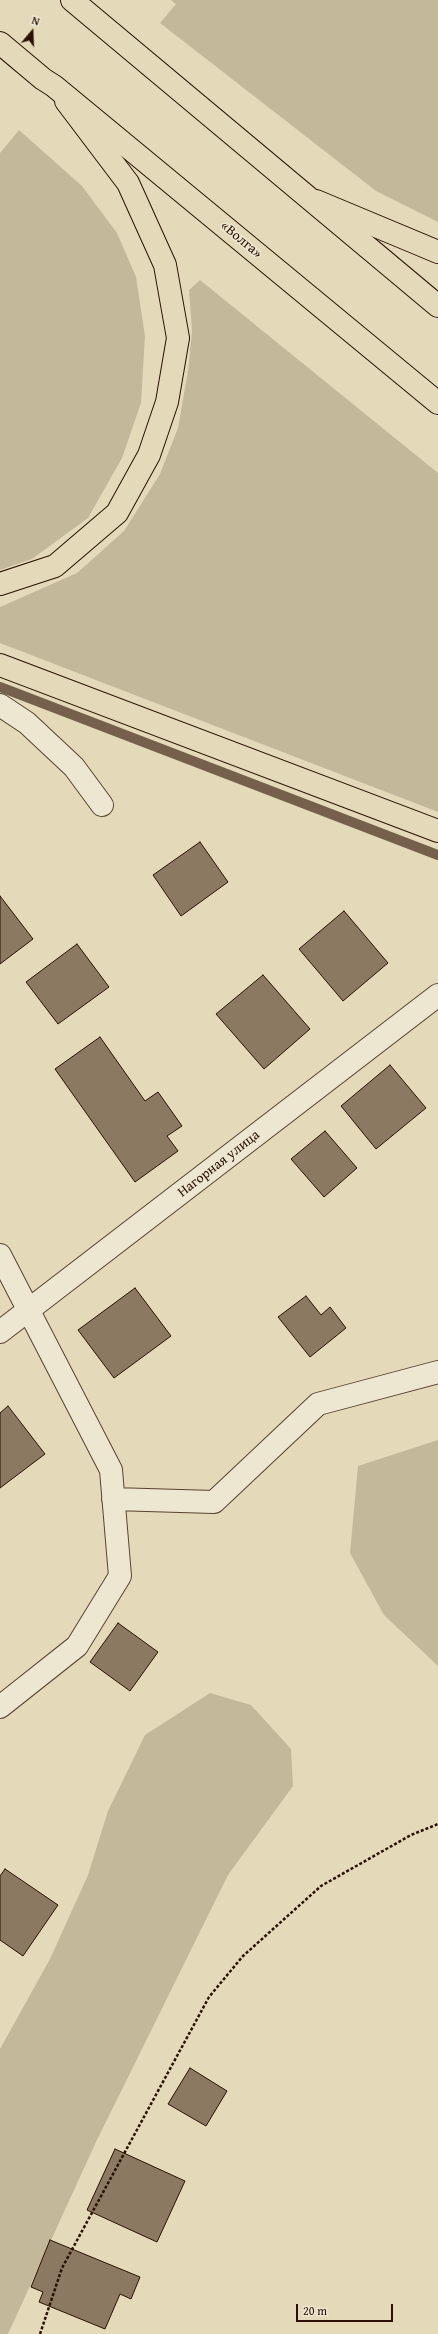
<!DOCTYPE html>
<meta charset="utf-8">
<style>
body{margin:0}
#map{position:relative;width:438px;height:2334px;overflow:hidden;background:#e4daba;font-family:"Gentium Book Plus",serif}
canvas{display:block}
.north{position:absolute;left:12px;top:12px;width:40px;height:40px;-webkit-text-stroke:3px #ede7d2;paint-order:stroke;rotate:19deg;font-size:11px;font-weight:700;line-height:16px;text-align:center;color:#2a1002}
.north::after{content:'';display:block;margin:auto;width:14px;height:18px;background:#2a1002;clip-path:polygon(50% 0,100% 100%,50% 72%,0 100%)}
.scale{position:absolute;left:296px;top:2304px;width:97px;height:18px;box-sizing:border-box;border:2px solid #2a1002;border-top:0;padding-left:5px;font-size:12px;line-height:14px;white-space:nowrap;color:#2a1002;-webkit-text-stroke:3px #ede7d2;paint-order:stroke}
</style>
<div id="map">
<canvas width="438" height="2334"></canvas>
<div class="north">N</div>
<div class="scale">20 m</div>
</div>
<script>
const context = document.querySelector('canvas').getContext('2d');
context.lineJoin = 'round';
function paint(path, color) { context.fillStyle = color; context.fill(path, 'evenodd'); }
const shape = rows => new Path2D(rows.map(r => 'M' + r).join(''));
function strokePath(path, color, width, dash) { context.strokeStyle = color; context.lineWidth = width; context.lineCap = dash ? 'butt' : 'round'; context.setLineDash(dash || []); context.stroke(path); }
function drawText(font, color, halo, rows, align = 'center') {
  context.font = font + ' "Gentium Book Plus",serif'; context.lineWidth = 3; context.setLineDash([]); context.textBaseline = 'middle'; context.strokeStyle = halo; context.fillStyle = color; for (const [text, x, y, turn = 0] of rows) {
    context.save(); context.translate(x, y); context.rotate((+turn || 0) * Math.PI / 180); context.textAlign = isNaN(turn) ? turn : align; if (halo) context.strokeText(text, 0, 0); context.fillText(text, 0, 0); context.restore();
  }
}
paint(shape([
 [171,0,438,0,438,222,376,191,160,23,176,4],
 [19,130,82,186,117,233,136,277,145,336,141,403,122,458,88,518,32,559,0,570,0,153],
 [200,280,438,473,438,812,0,643,0,607,77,573,124,531,160,474,178,428,188,371,192,331,189,290],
 [438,1440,438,1666,384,1615,350,1553,358,1466],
 [210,1693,251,1705,291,1749,293,1786,228,1875,96,2142,8,2334,0,2334,0,2049,50,1959,88,1875,108,1811,145,1735]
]), '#c4b89b');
strokePath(shape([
 [0,687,438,855]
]), '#74604b', 10);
const building = shape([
 [200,842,228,882,181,916,153,875,200,842],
 [0,896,33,939,0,964,0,896],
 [344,911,388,963,343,1001,299,949,344,911],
 [77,944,109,987,58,1024,26,982,77,944],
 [263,975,310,1029,264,1069,216,1014,263,975],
 [100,1037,145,1101,158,1092,182,1126,167,1136,178,1151,135,1182,55,1069,100,1037],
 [390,1065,426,1108,376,1149,341,1106,390,1065],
 [325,1131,357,1168,324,1197,291,1159,325,1131],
 [135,1288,171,1336,114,1378,78,1330,135,1288],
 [306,1296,321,1315,330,1307,346,1328,310,1357,278,1317,306,1296],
 [8,1406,45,1454,0,1488,0,1413,8,1406],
 [118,1623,158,1652,130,1691,90,1662,118,1623],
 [5,1869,58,1905,23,1956,0,1940,0,1876,5,1869],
 [190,2068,227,2091,206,2126,168,2104,190,2068],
 [115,2149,185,2181,157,2242,87,2210,115,2149],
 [50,2240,140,2277,131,2299,120,2294,105,2329,39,2302,43,2292,31,2287,50,2240]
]);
paint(building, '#8b7962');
strokePath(building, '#2a1002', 1);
const minor = shape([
 [0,705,27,723,74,767,102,805],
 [0,1255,111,1470,120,1576,77,1646,0,1707],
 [0,1332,438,995],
 [113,1499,214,1502,318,1404,438,1372]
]);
const major = shape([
 [316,201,438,252],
 [0,584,55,566,117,513,149,455,167,402,178,338,165,265,128,183,66,101],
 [0,665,438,831]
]);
const highway = shape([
 [72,0,438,306],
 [0,43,43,79,54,86,438,403]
]);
strokePath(minor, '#584230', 24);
strokePath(major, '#2a1002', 24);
strokePath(highway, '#2a1002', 24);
strokePath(shape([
 [40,2334,62,2268,209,1997,243,1956,321,1886,411,1835,438,1824]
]), '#2a1002', 2.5, [3, 2]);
strokePath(minor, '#ede7d2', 22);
strokePath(major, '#e4daba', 22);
strokePath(highway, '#e4daba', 22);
drawText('14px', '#2a1002', '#ede7d2', [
 ["«Волга»",241,240,40],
 ["Нагорная улица",219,1164,-38]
]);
</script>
